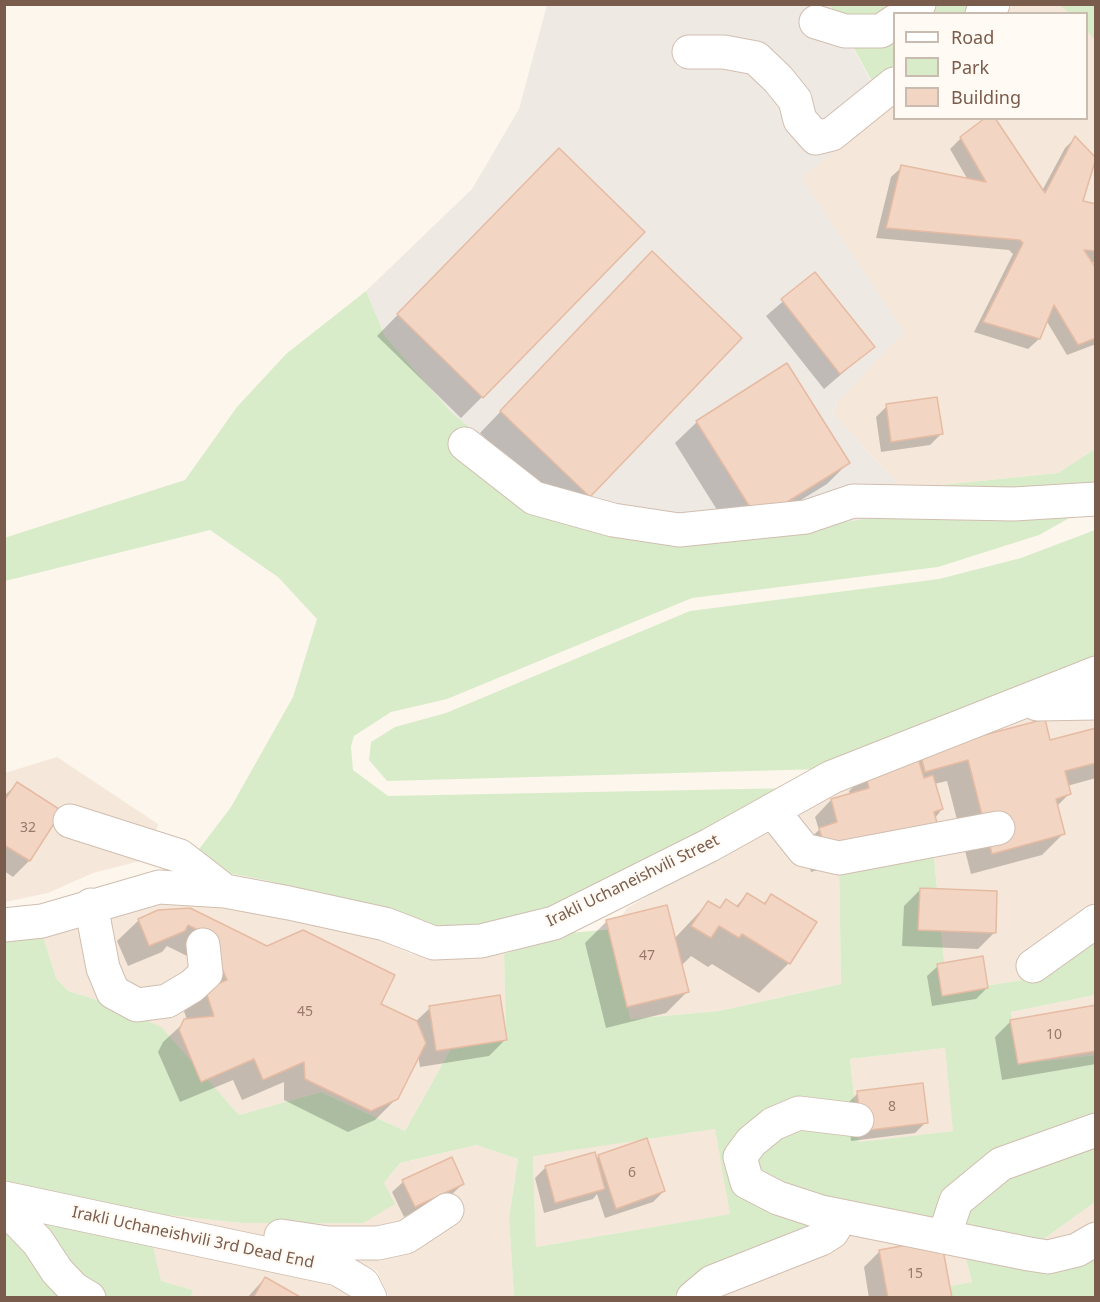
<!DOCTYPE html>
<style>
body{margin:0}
#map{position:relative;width:1100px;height:1302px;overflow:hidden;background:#fdf6ec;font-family:"Noto Sans",sans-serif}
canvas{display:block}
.frame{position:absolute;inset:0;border:6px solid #7a5c4d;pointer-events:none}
.legend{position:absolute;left:893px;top:12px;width:195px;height:108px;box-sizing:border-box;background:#fffaf3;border:2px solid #cabbb1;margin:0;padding:8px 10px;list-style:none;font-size:18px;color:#7a5c4d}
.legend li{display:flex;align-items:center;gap:12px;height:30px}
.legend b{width:30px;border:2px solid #cabbb1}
</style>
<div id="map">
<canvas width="1100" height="1302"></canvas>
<div class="frame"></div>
<ul class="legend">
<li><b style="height:8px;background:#fff"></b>Road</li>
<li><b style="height:16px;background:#d8ecc9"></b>Park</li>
<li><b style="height:16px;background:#f3d5c3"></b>Building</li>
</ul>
</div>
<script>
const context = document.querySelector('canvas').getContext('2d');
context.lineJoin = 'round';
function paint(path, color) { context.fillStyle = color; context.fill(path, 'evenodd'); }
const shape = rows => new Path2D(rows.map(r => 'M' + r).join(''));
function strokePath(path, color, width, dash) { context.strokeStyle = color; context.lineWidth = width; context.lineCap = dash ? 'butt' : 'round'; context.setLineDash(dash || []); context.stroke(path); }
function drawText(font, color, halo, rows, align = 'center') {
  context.font = font + ' "Noto Sans",sans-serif'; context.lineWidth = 4.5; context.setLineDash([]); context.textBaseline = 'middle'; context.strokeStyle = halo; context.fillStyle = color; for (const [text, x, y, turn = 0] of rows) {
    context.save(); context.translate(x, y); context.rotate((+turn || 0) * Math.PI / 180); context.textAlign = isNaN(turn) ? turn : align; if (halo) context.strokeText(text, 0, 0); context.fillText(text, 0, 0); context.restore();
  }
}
paint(shape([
 [1014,5,1095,5,1095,449,1058,473,902,489,833,413,838,401,802,177,894,102,894,118,1086,118,1086,14,1003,13],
 [1095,710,1095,912,1035,978,947,992,933,847,812,846,792,817,847,783,1025,711],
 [57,757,158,824,148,859,93,873,48,893,5,902,5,773],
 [768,828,839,865,841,984,719,1011,629,1019,614,929,627,908],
 [189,898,365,933,411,954,443,957,504,954,506,1034,453,1045,405,1131,321,1092,239,1115,223,1097,110,1004,68,991,56,978,43,936,122,911],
 [1095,995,1095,1055,1018,1064,1011,1012],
 [945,1048,954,1131,859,1142,850,1059],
 [715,1129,731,1214,536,1247,533,1155],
 [476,1145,518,1159,509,1217,514,1297,389,1297,377,1271,335,1250,251,1242,148,1213,242,1223,363,1223,384,1183,400,1163],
 [1095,1202,1095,1249,1034,1246],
 [855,1227,963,1247,972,1282,911,1293,912,1297,710,1298,848,1239],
 [152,1242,277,1266,349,1292,352,1297,190,1297,193,1290,160,1281]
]), '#f5e8da');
paint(shape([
 [547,5,830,5,886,109,802,178,904,332,838,401,833,413,902,489,893,514,803,529,578,522,523,470,452,413,385,336,366,291,472,189,519,109]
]), '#efe9e4');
paint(shape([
 [830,5,977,5,965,13,894,14,894,69,874,85],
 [1060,5,1095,5,1095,40,1087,31,1086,14,1069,13],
 [366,291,385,336,452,413,523,470,579,522,803,529,893,514,1080,512,1039,535,938,567,692,598,447,699,391,712,354,736,351,747,353,770,388,796,795,788,580,901,458,936,393,914,269,881,187,865,231,807,293,697,317,619,278,577,210,530,5,581,4,538,185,480,237,407,286,354],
 [1095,449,1095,492,902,489,1058,473],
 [1095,530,1095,663,823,769,387,781,369,760,371,742,395,727,446,713,690,611,939,579,1021,558],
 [933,847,947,992,1035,978,1095,933,1095,995,1011,1012,1018,1064,1095,1055,1095,1119,934,1226,817,1205,728,1154,828,1224,705,1273,673,1297,514,1297,509,1217,518,1159,476,1145,400,1163,384,1183,395,1204,363,1223,242,1223,148,1213,5,1184,4,940,43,936,56,978,68,991,110,1004,161,1027,239,1115,321,1092,405,1131,453,1045,506,1034,504,954,569,933,614,929,630,1019,719,1011,841,984,839,865],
 [945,1048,953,1131,859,1142,850,1059],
 [715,1129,730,1214,536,1247,533,1156],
 [1095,1141,1095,1202,1034,1246,968,1233,959,1220,1001,1175],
 [4,1212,152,1242,161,1281,193,1290,190,1298,5,1297],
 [963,1247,1095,1249,1095,1297,912,1298,911,1293,972,1282]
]), '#d8ecc9');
paint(shape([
 [961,138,1042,191,1065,148,1075,138,1081,203,1096,206,1096,262,1090,262,1096,270,1096,344,1067,355,1046,320,1039,339,1028,349,974,332,1013,254,1009,250,876,238,891,177,902,167,968,180,950,149],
 [559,150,482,397,461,418,377,336],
 [815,274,873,347,824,389,766,316],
 [631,275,740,338,568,518,480,433],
 [887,406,941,434,930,445,881,452,876,417],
 [697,422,848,463,827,484,736,540,675,443],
 [1096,730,1096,778,1067,786,1069,794,1056,807,1063,834,1042,855,971,874,947,781,934,784,942,809,919,839,811,872,803,845,819,830,815,817,831,800,850,795,849,791,866,775,920,753,1049,742],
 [17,784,60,811,29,861,13,877,4,871,4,796],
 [920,890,994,933,978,949,902,946,904,906],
 [747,895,763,904,772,895,789,963,759,993,712,964,708,967,691,956,681,966,687,992,666,1013,606,1028,585,943,606,922,666,907,674,939,708,903,718,909,726,901,735,907],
 [158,912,415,1022,430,1008,505,1040,489,1056,420,1067,418,1055,397,1098,375,1120,348,1132,284,1100,284,1082,242,1100,233,1080,180,1102,158,1052,163,1042,187,1020,184,1011,203,993,187,956,167,946,162,952,128,966,117,941,139,920],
 [938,966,987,988,976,999,932,1006,927,976],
 [1096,1006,1096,1064,1002,1080,995,1037,1011,1021],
 [858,1093,926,1122,915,1133,851,1141,847,1104],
 [599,1156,664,1191,653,1202,605,1218,597,1194,593,1199,544,1213,535,1178,546,1167,595,1160],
 [403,1182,463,1184,452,1194,404,1217,392,1192],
 [880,1251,950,1298,869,1298,864,1267],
 [265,1278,299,1298,247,1298]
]), '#0003');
const building = shape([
 [985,118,995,118,1045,193,1075,136,1096,158,1083,201,1096,204,1096,251,1084,250,1096,268,1096,338,1078,345,1054,305,1040,339,983,322,1023,243,1020,240,886,228,901,165,986,182,960,137,985,118],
 [559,148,645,232,483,398,397,314,559,148],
 [652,251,742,338,590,497,500,411,652,251],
 [815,272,875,347,840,374,781,299,815,272],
 [787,363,850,463,758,520,696,421,787,363],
 [937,397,943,434,891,442,886,404,937,397],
 [1045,719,1050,740,1096,728,1096,763,1065,771,1071,794,1056,799,1065,834,992,854,968,760,925,772,920,752,1045,719],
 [918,758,924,778,933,775,943,809,934,812,937,823,827,856,819,828,837,822,831,799,869,788,865,773,918,758],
 [17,782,62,811,30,861,4,845,4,801,17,782],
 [920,888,997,891,996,933,918,930,920,888],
 [747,893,765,904,771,894,817,922,790,964,742,934,739,938,719,926,711,938,691,926,708,901,720,908,726,899,738,907,747,893],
 [667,905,689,992,627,1007,606,920,667,905],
 [190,908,267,946,303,930,395,975,381,1004,417,1021,426,1043,398,1099,371,1111,305,1079,304,1062,263,1080,254,1059,201,1082,179,1030,184,1019,214,1016,205,989,227,980,208,935,188,925,185,931,149,946,138,919,158,910,190,908],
 [983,956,988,988,942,996,937,964,983,956],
 [500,995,507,1040,436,1051,429,1006,500,995],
 [1096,1005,1096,1051,1018,1064,1010,1020,1096,1005],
 [923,1083,928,1123,862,1131,857,1091,923,1083],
 [647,1138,665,1191,616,1209,598,1155,647,1138],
 [595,1152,605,1189,555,1203,545,1166,595,1152],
 [452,1157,464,1184,415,1207,402,1180,452,1157],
 [941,1239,952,1298,888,1298,879,1250,941,1239],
 [265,1277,302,1298,253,1298,265,1277]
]);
paint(building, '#f3d5c3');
strokePath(building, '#e6bba3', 1.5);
const minor = shape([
 [906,14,919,4],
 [982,14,993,4],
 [816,22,845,31,881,31,894,22],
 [689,52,724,52,756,58,778,79,795,100,800,120,816,138,832,134,894,84],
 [465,444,534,498,613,520,679,530,806,517,853,501,1014,504,1096,499],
 [1037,704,1096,703],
 [772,810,804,850,839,858,998,828],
 [70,821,180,856,225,891],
 [91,905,103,968,113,992,137,1005,167,1001,192,986,206,973,203,945],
 [4,925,42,921,159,887,225,891,289,903,385,924,434,943,481,941,554,923,710,845,832,777,1096,673],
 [1033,966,1096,921],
 [857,1120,799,1113,773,1124,751,1142,740,1157,747,1182,778,1198,821,1212,1029,1254,1048,1257,1077,1250,1096,1239],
 [4,1198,338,1269,363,1284,370,1298],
 [4,1212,14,1217,38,1242,57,1271,74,1289,89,1298],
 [281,1236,328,1243,378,1243,406,1237,447,1210],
 [944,1237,956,1201,1001,1164,1096,1130],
 [693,1298,712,1282,821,1239,832,1232,842,1216]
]);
strokePath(minor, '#d1beb0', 35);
strokePath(minor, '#fff', 33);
drawText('14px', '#987a6a', null, [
 ["32",28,828],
 ["47",647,956],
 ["45",305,1012],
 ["10",1054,1035],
 ["8",892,1107],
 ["6",632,1173],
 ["15",915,1274]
]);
drawText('16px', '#7a5c4d', '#fffaf3', [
 ["Irakli Uchaneishvili Street",633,881,-26],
 ["Irakli Uchaneishvili 3rd Dead End",193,1238,12]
]);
</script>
